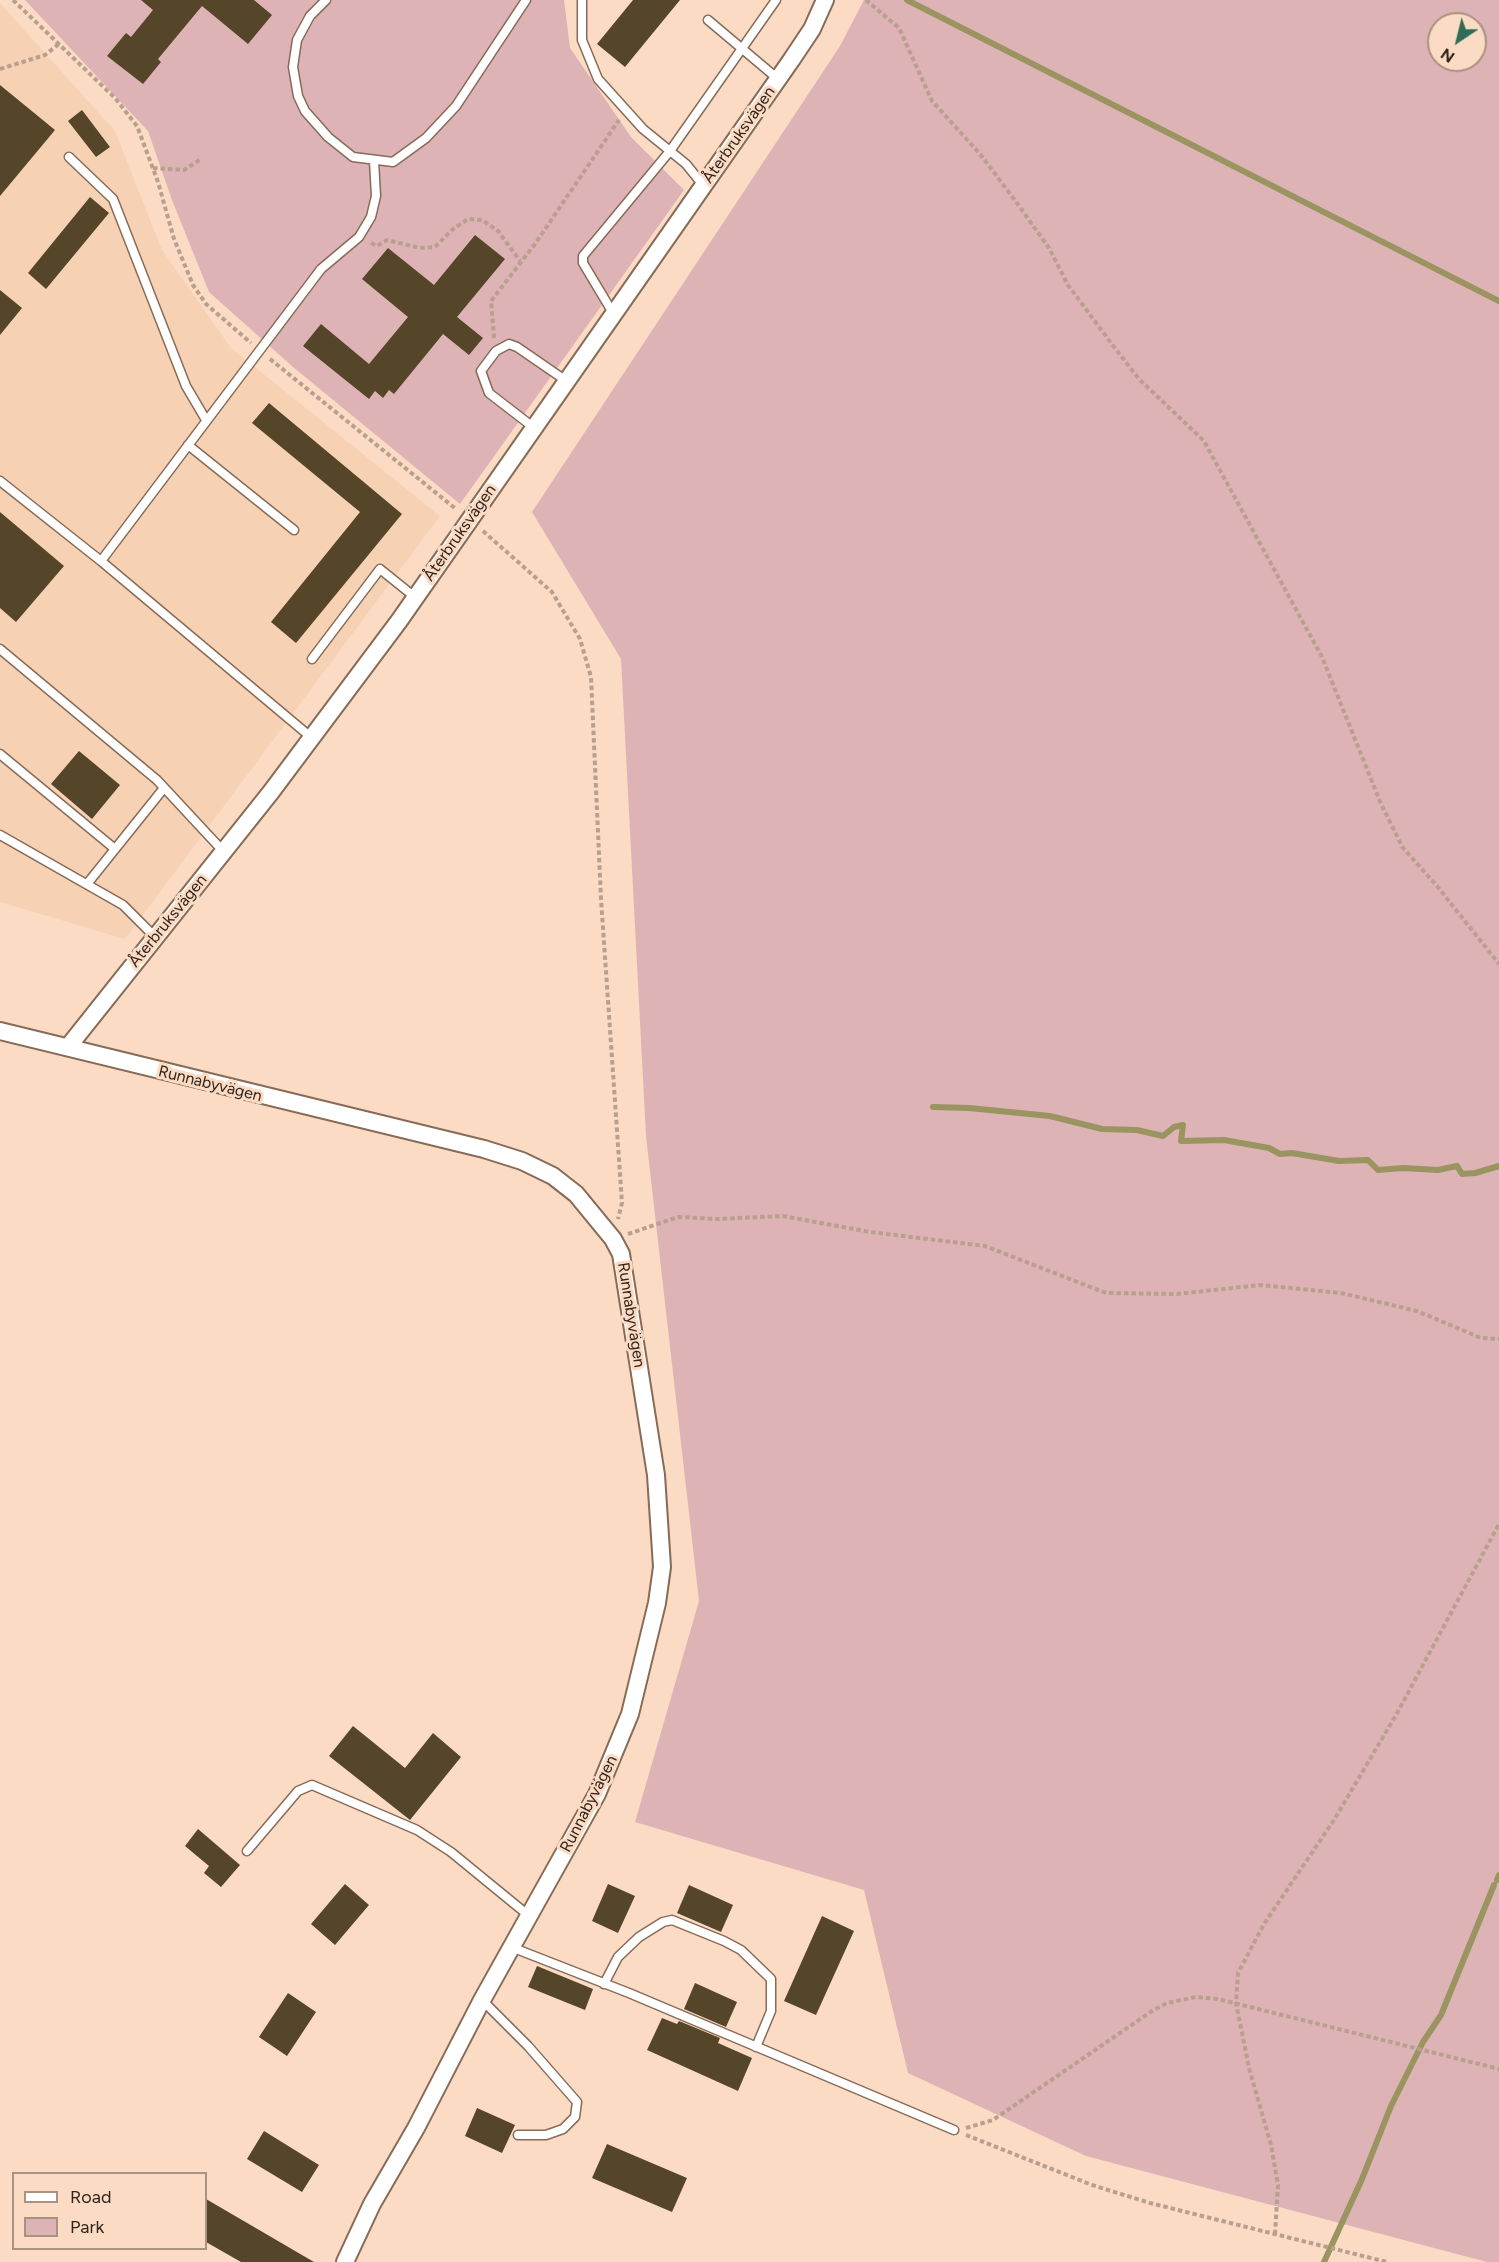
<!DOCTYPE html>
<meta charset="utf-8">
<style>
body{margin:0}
#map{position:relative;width:1499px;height:2262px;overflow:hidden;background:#fbdbc4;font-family:Figtree,sans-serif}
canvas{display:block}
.legend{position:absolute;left:12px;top:2172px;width:195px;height:78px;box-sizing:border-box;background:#fbdbc4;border:2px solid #aa9280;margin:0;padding:8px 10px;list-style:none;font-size:18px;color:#30241b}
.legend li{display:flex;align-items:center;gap:12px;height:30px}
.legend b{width:30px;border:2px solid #aa9280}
.north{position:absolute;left:1427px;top:12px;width:60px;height:60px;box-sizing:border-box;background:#fbdbc4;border:2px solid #aa9280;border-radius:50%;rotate:215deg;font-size:16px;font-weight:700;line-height:24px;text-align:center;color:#30241b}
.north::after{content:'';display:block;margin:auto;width:21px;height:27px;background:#306d59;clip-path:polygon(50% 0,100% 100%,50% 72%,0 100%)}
</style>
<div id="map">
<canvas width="1499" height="2262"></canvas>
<ul class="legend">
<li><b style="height:8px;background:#fff"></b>Road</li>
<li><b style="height:16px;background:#ddb3b6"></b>Park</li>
</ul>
<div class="north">N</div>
</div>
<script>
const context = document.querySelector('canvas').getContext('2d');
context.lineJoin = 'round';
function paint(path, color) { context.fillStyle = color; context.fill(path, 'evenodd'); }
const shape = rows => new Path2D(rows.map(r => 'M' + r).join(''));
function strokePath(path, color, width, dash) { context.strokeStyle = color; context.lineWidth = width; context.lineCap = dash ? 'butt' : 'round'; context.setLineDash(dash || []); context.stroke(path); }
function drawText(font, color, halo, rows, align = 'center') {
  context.font = font + ' Figtree,sans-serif'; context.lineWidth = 6; context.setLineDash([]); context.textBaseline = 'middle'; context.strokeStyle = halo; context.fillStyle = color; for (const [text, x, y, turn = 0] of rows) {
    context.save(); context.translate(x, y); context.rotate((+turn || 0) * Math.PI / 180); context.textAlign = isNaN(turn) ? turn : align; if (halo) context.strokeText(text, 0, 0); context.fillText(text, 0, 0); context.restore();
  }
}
paint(shape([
 [0,3,115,131,162,250,231,348,440,516,125,939,0,902]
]), '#f7d1b4');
paint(shape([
 [25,0,564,0,570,48,631,137,684,190,460,504,293,367,209,292,172,200,148,131],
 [864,0,1499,0,1499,2262,1487,2262,1086,2156,908,2073,864,1890,635,1822,699,1601,646,1136,621,659,532,512,840,46],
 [1439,24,1475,24,1475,60,1439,60]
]), '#ddb3b6');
strokePath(shape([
 [907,0,1499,301],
 [933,1107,969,1108,1050,1116,1102,1129,1137,1130,1163,1136,1174,1127,1183,1125,1181,1141,1224,1140,1269,1148,1280,1154,1292,1153,1339,1161,1368,1160,1378,1170,1403,1168,1438,1170,1457,1166,1462,1174,1475,1173,1499,1166],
 [1497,1880,1499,1875],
 [1324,2262,1362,2179,1391,2106,1423,2042,1441,2015,1494,1885]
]), '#999460', 6);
paint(shape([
 [141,0,254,0,272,15,248,44,202,6,158,59,161,62,143,84,107,56,126,33,131,37,153,10],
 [633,0,680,0,625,67,597,44],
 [0,85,55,130,0,196],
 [82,110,110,147,96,157,68,121],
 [90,197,109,213,46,289,28,273],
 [475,235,505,259,457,317,483,338,469,355,443,334,394,394,389,390,383,398,375,391,369,399,303,346,321,324,369,364,408,317,362,279,388,248,434,285],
 [0,290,22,308,0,335],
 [269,403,402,514,296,643,271,622,360,512,252,423],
 [0,512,64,566,16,622,0,608],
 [79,751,120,785,92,819,51,784],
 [353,1726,405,1768,433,1733,461,1757,410,1820,329,1756],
 [198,1829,240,1865,221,1887,204,1873,209,1866,185,1846],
 [345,1884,369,1905,335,1945,311,1924],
 [608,1884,635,1896,618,1933,592,1921],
 [689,1885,733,1905,721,1932,677,1913],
 [822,1916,854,1931,816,2015,784,2001],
 [537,1966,593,1989,585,2010,528,1987],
 [695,1983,737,2002,726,2027,684,2009],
 [288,1993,316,2012,287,2056,259,2037],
 [662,2018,677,2024,679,2021,720,2038,718,2043,752,2058,738,2091,647,2050],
 [477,2108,515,2125,502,2153,465,2136],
 [264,2131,319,2165,302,2192,247,2159],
 [607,2144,687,2178,672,2212,592,2178],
 [206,2199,314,2262,241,2262,206,2242]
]), '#554529');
const service = shape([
 [326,0,310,16,297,40,293,67,298,96,305,111,328,137,353,157,393,162,426,138,456,106,526,0],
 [582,0,582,40,598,79,643,129,686,164,703,185],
 [708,20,778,79],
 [69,157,113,199,186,386,206,420],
 [613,313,583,263,583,256,670,151,776,0],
 [533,427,489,393,481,371,496,351,509,344,517,347,565,380],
 [188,445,294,530],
 [0,481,101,561,312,738],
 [101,561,321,269,359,237,371,217,376,196,374,161],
 [0,649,157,780,223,851],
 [312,659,380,569,416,598],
 [0,754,115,849],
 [0,835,123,905,155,937],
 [87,884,164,788],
 [247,1851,298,1791,312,1785,417,1830,451,1852,528,1915],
 [511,1947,629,1993,954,2130],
 [604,1984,618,1957,639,1937,663,1922,672,1920,724,1941,741,1950,771,1979,771,2011,756,2047],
 [482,2000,528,2046,577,2102,575,2117,563,2129,546,2135,518,2135]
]);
const minor = shape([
 [0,1031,484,1149,522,1161,553,1176,576,1194,613,1239,621,1254,656,1475,662,1567,657,1603,630,1714,597,1794,482,2000,416,2128,372,2204,345,2262],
 [68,1047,271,792,399,621,792,59,812,29,825,0]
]);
strokePath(service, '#876b56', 11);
strokePath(minor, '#876b56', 20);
strokePath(shape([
 [13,0,115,98,137,126,158,182,174,239,193,285,206,304,251,343],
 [866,0,899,28,932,101,980,154,1014,199,1049,248,1068,285,1111,343,1139,379,1204,441,1322,657,1381,804,1403,848,1437,886,1499,964],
 [0,69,45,55,59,44],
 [153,168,184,170,201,159],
 [371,243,377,246,387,240,420,248,435,247,453,229,468,219,482,220,498,231,520,261],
 [494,338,491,301,535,244,619,120],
 [270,359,456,509],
 [483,531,552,592,580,639,591,677,601,899,622,1203,618,1219],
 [628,1234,678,1217,717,1219,783,1216,870,1232,985,1246,1106,1293,1177,1294,1260,1285,1341,1293,1417,1311,1481,1338,1499,1339],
 [966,2128,993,2120,1152,2011,1167,2003,1196,1997,1218,1999,1499,2069],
 [966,2135,1092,2185,1150,2203,1387,2262],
 [1275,2234,1278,2185,1271,2145,1249,2068,1236,2003,1238,1973,1264,1924,1334,1820,1396,1715,1499,1524]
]), '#b99f8d', 4, [4.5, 3]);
strokePath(service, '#fff', 8);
strokePath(minor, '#fff', 16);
drawText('16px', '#30241b', '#fbdbc4', [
 ["Återbruksvägen",739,135,-55],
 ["Återbruksvägen",460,533,-55],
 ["Återbruksvägen",168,921,-51],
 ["Runnabyvägen",210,1084,14],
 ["Runnabyvägen",631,1315,81],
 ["Runnabyvägen",589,1804,-63]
]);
</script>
